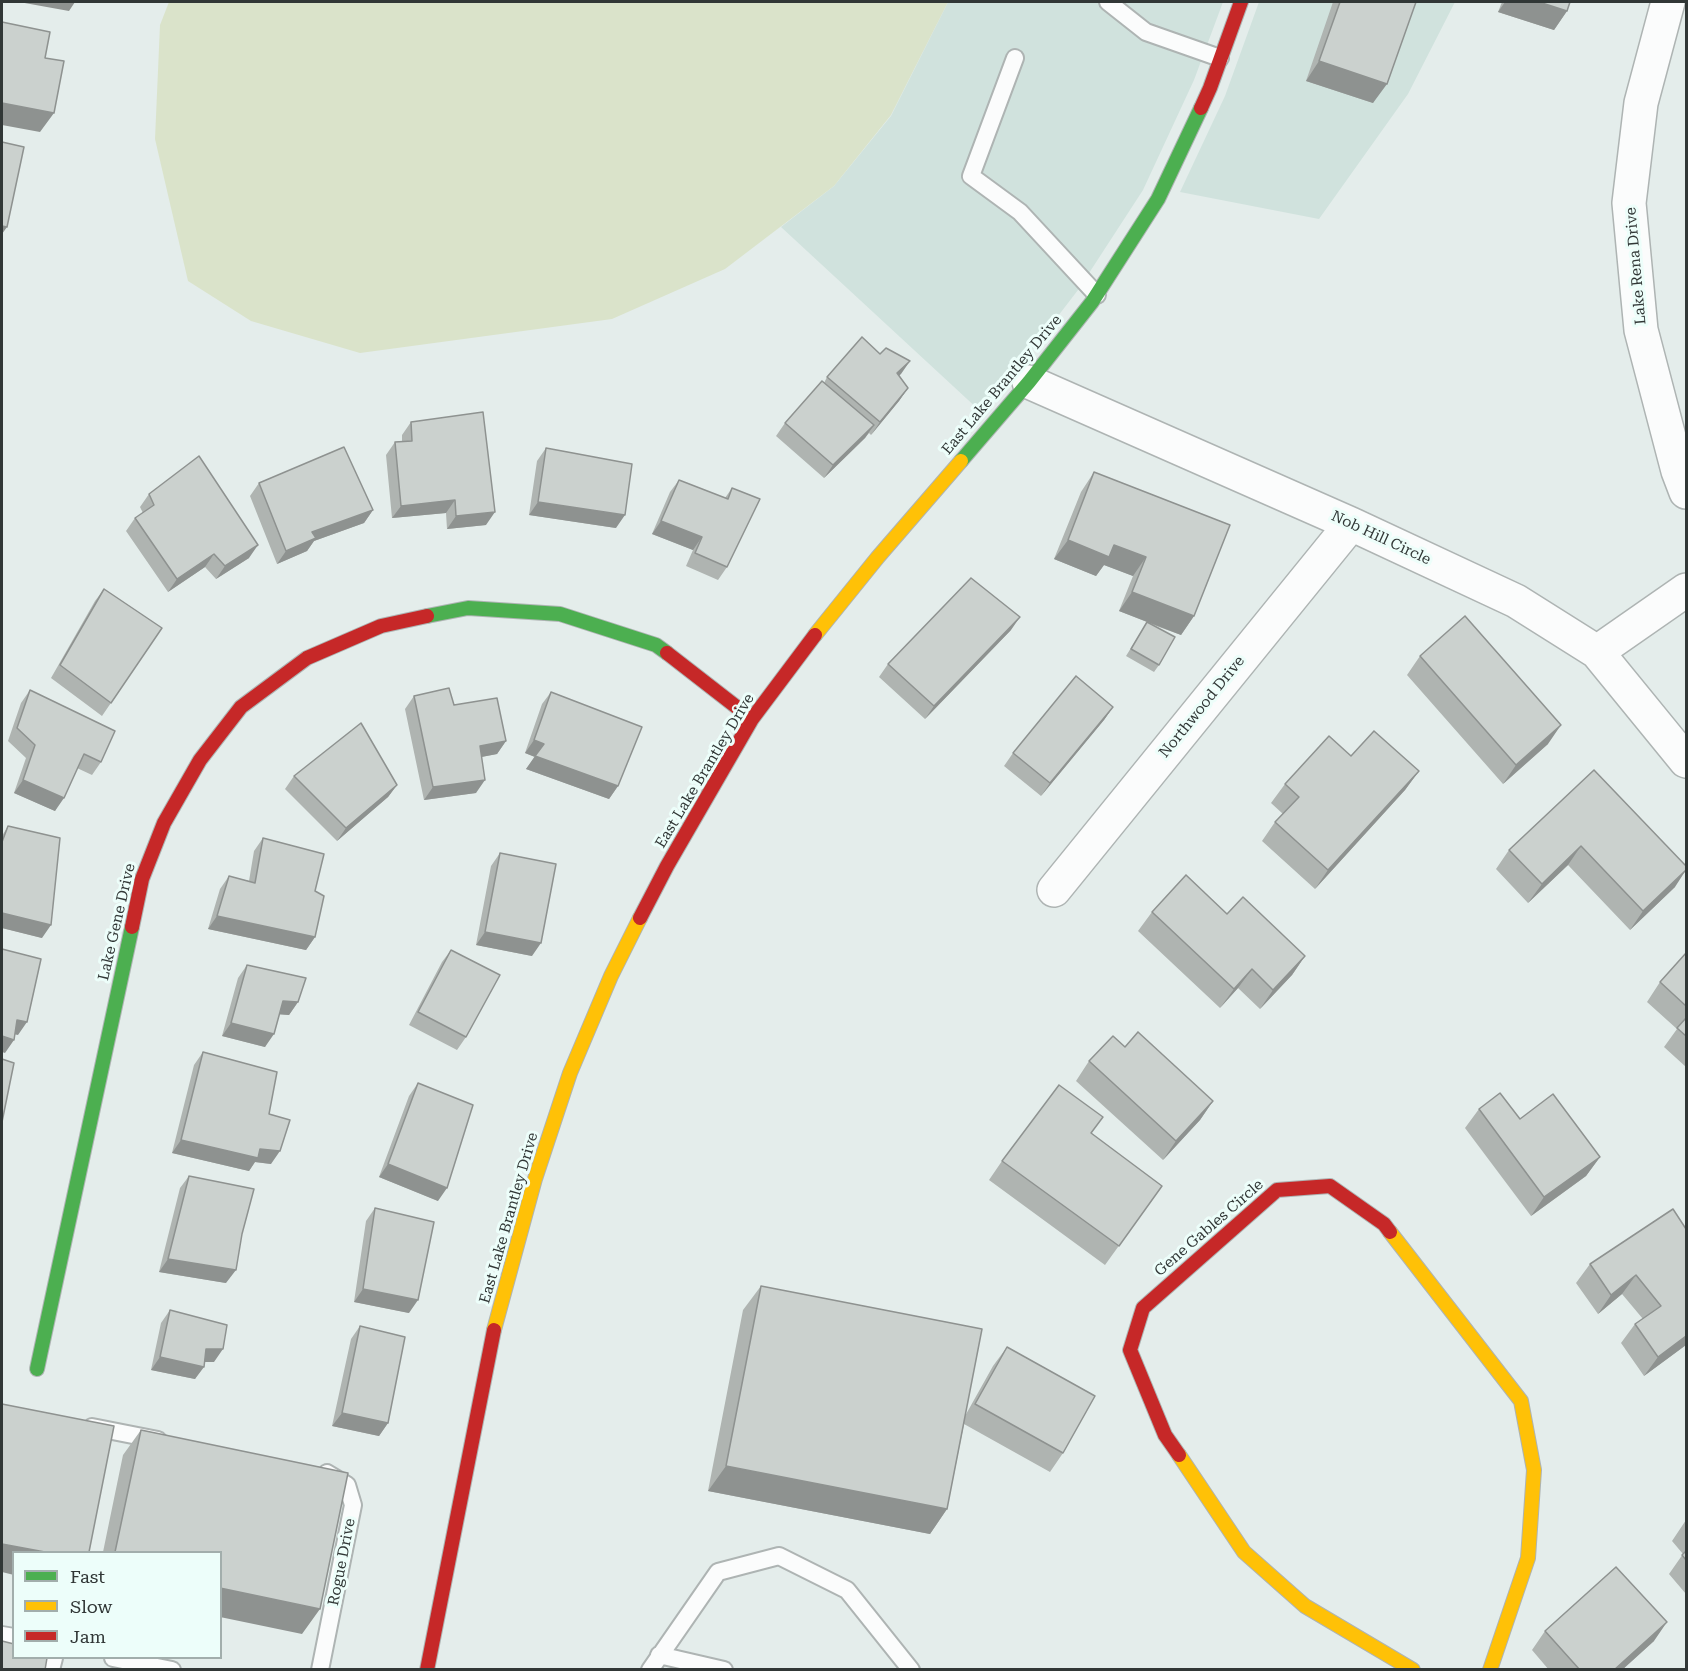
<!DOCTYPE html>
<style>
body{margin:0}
#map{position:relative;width:1688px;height:1671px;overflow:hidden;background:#e4edeb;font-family:"Roboto Serif",serif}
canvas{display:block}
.frame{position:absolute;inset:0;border:3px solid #313736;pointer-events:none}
.legend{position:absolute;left:12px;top:1551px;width:210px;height:108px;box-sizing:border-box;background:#edfefa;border:2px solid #a2aeac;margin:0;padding:8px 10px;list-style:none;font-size:18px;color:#313736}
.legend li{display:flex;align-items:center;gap:12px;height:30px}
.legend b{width:30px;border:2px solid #a2aeac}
</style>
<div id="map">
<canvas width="1688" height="1671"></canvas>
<div class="frame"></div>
<ul class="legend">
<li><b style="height:8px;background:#4caf50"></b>Fast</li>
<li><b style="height:8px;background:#ffc107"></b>Slow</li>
<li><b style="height:8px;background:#c62828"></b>Jam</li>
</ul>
</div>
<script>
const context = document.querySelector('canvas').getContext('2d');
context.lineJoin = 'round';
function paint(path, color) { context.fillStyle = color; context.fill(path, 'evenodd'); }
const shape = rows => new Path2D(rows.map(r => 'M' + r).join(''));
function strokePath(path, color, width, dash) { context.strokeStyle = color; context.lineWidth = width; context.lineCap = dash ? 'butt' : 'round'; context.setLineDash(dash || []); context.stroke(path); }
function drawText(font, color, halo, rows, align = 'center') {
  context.font = font + ' "Roboto Serif",serif'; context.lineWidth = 6; context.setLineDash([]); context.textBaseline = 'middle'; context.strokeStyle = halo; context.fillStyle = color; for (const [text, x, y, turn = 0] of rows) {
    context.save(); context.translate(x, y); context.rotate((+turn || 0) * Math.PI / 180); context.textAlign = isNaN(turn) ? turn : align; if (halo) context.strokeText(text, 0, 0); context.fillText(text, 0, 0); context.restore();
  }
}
paint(shape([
 [948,2,1223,2,1194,80,1143,190,1078,290,1025,359,1020,357,1014,372,980,411,781,227,834,186,891,116],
 [1259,2,1455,2,1408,94,1319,219,1180,192,1225,96]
]), '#d0e2dd');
paint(shape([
 [169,2,948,2,891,115,834,186,725,269,612,319,360,353,251,321,188,281,155,139,160,25]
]), '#dae3ca');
const lane = shape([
 [1108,2,1146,32,1220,58],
 [1015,58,971,176,1020,212,1097,295],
 [92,1427,158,1440],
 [2,1635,14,1637],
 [659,1655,724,1670],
 [113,1658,172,1670],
 [51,1670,54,1658],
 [320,1670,353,1505,347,1485,327,1473],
 [650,1670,718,1572,779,1556,847,1590,911,1670]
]);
const street = shape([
 [1668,2,1641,103,1629,203,1641,330,1678,471,1686,492],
 [1029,382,1351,524,1516,601,1597,652,1686,761],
 [1597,652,1686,590],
 [1054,890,1351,524]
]);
const fast = shape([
 [961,461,1029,382,1092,302,1158,199,1201,108],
 [427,616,468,608,560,614,656,645,667,653],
 [37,1369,132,927]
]);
const slow = shape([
 [815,635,878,557,961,461],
 [1390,1232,1521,1401,1534,1470,1528,1558,1490,1670],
 [494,1330,535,1179,570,1073,611,976,640,918],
 [1179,1455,1244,1552,1305,1606,1413,1670]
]);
const jam = shape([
 [1201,108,1210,88,1241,2],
 [667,653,752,719],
 [640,918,667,866,752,719,815,635],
 [132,927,142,879,164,823,200,760,241,707,307,658,381,626,427,616],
 [1179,1455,1165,1435,1130,1350,1143,1308,1277,1190,1330,1186,1384,1224,1390,1232],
 [427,1670,494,1330]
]);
strokePath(lane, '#aeb4b3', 20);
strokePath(street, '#aeb4b3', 36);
strokePath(fast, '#aeb4b3', 16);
strokePath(slow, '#aeb4b3', 16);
strokePath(jam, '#aeb4b3', 16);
strokePath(lane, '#fbfcfc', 16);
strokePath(street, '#fbfcfc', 33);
strokePath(fast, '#4caf50', 14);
strokePath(slow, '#ffc107', 14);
strokePath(jam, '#c62828', 14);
paint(shape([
 [1333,2,1416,2,1373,103,1306,81],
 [1502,2,1570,2,1567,11,1554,30,1498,12],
 [880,354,910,361,899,375,908,388,899,401,871,435,869,433,865,438,824,478,776,436,785,423,824,383,827,377],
 [411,422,486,525,447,529,446,513,392,518,386,455,395,442,402,441,402,435],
 [546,448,616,528,529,515,537,461],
 [1094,472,1194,616,1181,635,1148,623,1159,665,1154,672,1126,656,1147,622,1119,611,1133,576,1104,565,1096,576,1054,559,1081,492],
 [679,480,725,498,732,488,727,567,718,580,686,566,693,550,652,534,670,492],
 [259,483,373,510,364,523,314,541,307,551,277,564,250,496],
 [149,494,249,558,216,579,205,567,168,592,126,531,135,518,143,513,140,507],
 [104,589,162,628,102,716,51,678,95,601],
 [1011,630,925,719,879,677,888,664],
 [1420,656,1548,744,1503,784,1407,675],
 [30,690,101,762,92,775,77,768,55,811,14,793,26,758,8,741,21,703],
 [551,692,618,786,609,799,526,769,535,757,525,753,542,704],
 [414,696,454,705,506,741,497,754,481,757,476,793,424,800,405,709],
 [1113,707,1104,720,1041,796,1004,766,1013,753],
 [1351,756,1419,771,1405,790,1315,889,1262,841,1275,822,1283,814,1271,803,1285,784],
 [1594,770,1675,887,1630,930,1568,865,1528,903,1496,869,1509,850],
 [294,776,397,785,388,797,337,841,285,789],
 [8,826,42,938,2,928,2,836],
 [263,838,315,891,315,937,306,950,208,929,220,889,229,876,249,881,254,851],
 [500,853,532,956,476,945,491,866],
 [1152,912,1227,914,1305,956,1292,975,1260,1009,1238,988,1220,1008,1138,931],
 [451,950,466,1037,457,1050,409,1025,442,962],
 [1686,953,1686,1067,1664,1047,1677,1029,1647,1002,1660,982],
 [247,965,298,1002,289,1015,279,1014,265,1047,222,1036,238,978],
 [1125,1047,1213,1101,1200,1120,1163,1160,1076,1081,1089,1061],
 [203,1052,269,1114,271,1164,255,1162,249,1171,172,1153,194,1065],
 [418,1083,438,1201,379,1177,409,1096],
 [1479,1109,1520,1119,1600,1157,1586,1176,1531,1216,1465,1128],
 [1091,1134,1162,1186,1105,1265,989,1180,1002,1161],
 [189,1176,226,1283,159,1272,180,1188],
 [375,1208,409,1313,354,1302,366,1221],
 [1673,1209,1686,1345,1644,1376,1621,1343,1635,1324,1643,1319,1622,1294,1598,1314,1576,1283,1590,1264],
 [761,1286,965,1416,993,1366,1007,1347,1063,1453,1050,1472,964,1424,947,1509,930,1534,708,1491,743,1310],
 [170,1310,214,1362,204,1362,195,1379,151,1370,161,1323],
 [360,1326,388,1423,379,1436,332,1426,351,1339],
 [141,1430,302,1634,220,1552,103,1552,123,1455],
 [1686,1520,1686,1594,1669,1574,1683,1554,1672,1541],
 [1545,1631,1654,1641,1622,1670,1549,1670,1532,1650]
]), '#afb4b1');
paint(shape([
 [19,2,75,2,69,11],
 [1505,2,1539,2,1567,11,1554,30,1498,12],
 [1319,61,1387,84,1373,103,1306,81],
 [2,103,54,113,40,132,2,125],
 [2,226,7,227,2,234],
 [910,361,901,374,888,386,897,373],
 [908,388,899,401,871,435,880,422],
 [874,425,865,438,824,478,833,465],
 [455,500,446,513,392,518,401,506],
 [538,502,625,515,616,528,529,515],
 [373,510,364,523,314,541,307,551,277,564,286,551,312,532],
 [495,512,486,525,447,529,456,516],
 [661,521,702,537,693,550,652,534],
 [1068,540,1114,545,1146,557,1133,576,1104,565,1096,576,1054,559],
 [258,545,249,558,216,579,225,566],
 [214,554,205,567,168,592,177,579],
 [1132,592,1194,616,1181,635,1119,611],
 [1020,617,1011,630,925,719,934,706],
 [1113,707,1104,720,1041,796,1050,783],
 [1561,725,1548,744,1503,784,1516,765],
 [534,740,544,744,535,757,525,753],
 [506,741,497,754,471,759,480,746],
 [535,756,618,786,609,799,526,769],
 [1419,771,1405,790,1315,889,1328,870],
 [23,780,64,798,55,811,14,793],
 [485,780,476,793,424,800,433,787],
 [397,785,388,797,337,841,346,828],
 [1581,846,1568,865,1528,903,1542,884],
 [1686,870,1675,887,1630,930,1643,911],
 [2,913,51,925,42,938,2,928],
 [217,916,315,937,306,950,208,929],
 [485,932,541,943,532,956,476,945],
 [1305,956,1292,975,1260,1009,1273,990],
 [1252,969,1238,988,1220,1008,1234,989],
 [283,1001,298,1002,289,1015,274,1014],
 [17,1020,27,1022,18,1035,8,1033],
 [231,1023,274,1034,265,1047,222,1036],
 [2,1036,14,1040,5,1053,2,1052],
 [1213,1101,1200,1120,1163,1160,1176,1141],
 [181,1140,280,1151,271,1164,255,1162,249,1171,172,1153],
 [1600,1157,1586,1176,1531,1216,1544,1197],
 [388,1164,447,1188,438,1201,379,1177],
 [168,1259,236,1270,226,1283,159,1272],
 [1636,1275,1622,1294,1598,1314,1611,1295],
 [363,1289,418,1300,409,1313,354,1302],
 [1686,1336,1686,1345,1644,1376,1658,1357],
 [206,1349,223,1349,214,1362,197,1362],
 [160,1357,204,1367,195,1379,151,1370],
 [342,1413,388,1423,379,1436,332,1426],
 [726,1466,947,1509,930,1534,708,1491],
 [2,1544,45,1552,14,1552,14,1575,2,1572],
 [220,1588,320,1609,302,1634,220,1617],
 [1667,1622,1654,1641,1622,1670,1614,1670]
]), '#8e9290');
const building = shape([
 [1340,2,1416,2,1387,84,1319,61,1340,2],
 [1539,2,1570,2,1567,11,1539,2],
 [2,22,50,32,45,58,64,61,54,113,2,103,2,22],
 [2,142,24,147,7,227,2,226,2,142],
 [862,337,880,354,886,348,910,361,897,373,908,388,880,422,827,377,862,337],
 [822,381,874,425,833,465,785,423,822,381],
 [483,412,495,512,456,516,455,500,401,506,395,442,412,441,411,422,483,412],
 [344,447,373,510,312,532,316,538,286,551,259,483,344,447],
 [546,448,632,464,625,515,538,502,546,448],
 [199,456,258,545,225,566,214,554,177,579,135,518,154,505,149,494,199,456],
 [1094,472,1230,525,1194,616,1132,592,1146,557,1114,545,1109,557,1068,540,1094,472],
 [679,480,728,499,732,488,760,499,727,567,695,553,702,537,661,521,679,480],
 [971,578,1020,617,934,706,888,664,971,578],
 [104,589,162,628,111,703,60,665,104,589],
 [1465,616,1561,725,1516,765,1420,656,1465,616],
 [1147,622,1175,637,1159,665,1131,649,1147,622],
 [1076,676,1113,707,1050,783,1013,753,1076,676],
 [449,688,454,705,497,698,506,741,480,746,485,780,433,787,414,696,449,688],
 [30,690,115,731,101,762,84,754,64,798,23,780,35,745,17,728,30,690],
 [551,692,642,727,618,786,535,756,544,744,534,740,551,692],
 [361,723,397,785,346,828,294,776,361,723],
 [1374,731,1419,771,1328,870,1275,822,1299,797,1285,784,1329,736,1351,756,1374,731],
 [1594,770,1686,866,1686,870,1643,911,1581,846,1542,884,1509,850,1594,770],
 [8,826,60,838,51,925,2,913,2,842,8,826],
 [263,838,324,854,315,891,324,896,315,937,217,916,229,876,255,883,263,838],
 [500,853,556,864,541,943,485,932,500,853],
 [1186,875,1227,914,1243,897,1305,956,1273,990,1252,969,1234,989,1152,912,1186,875],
 [2,949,41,959,27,1022,17,1020,14,1040,2,1036,2,949],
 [451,950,500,975,466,1037,418,1012,451,950],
 [1686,953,1686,1006,1660,982,1686,953],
 [247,965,306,978,298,1002,283,1001,274,1034,231,1023,247,965],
 [1686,1018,1686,1036,1677,1028,1686,1018],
 [1138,1032,1213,1101,1176,1141,1089,1061,1113,1036,1125,1047,1138,1032],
 [203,1052,277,1072,269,1114,290,1120,280,1151,260,1149,258,1158,181,1140,203,1052],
 [2,1059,14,1063,2,1122,2,1059],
 [418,1083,473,1105,447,1188,388,1164,418,1083],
 [1059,1085,1103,1117,1091,1133,1162,1186,1119,1246,1002,1161,1059,1085],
 [1500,1093,1520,1119,1553,1094,1600,1157,1544,1197,1479,1109,1500,1093],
 [189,1176,254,1189,242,1234,236,1270,168,1259,189,1176],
 [375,1208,434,1222,418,1300,363,1289,375,1208],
 [1673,1209,1686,1229,1686,1336,1658,1357,1635,1324,1661,1306,1636,1275,1611,1295,1590,1264,1673,1209],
 [761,1286,982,1329,947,1509,726,1466,761,1286],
 [170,1310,227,1325,223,1349,206,1349,204,1367,160,1357,170,1310],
 [360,1326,405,1337,388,1423,342,1413,360,1326],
 [1007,1347,1095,1396,1063,1453,975,1404,1007,1347],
 [2,1404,114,1426,89,1552,45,1552,2,1544,2,1404],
 [141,1430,348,1473,320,1609,220,1588,220,1552,115,1552,141,1430],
 [1686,1551,1686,1560,1682,1555,1686,1551],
 [1616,1567,1667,1622,1614,1670,1580,1670,1545,1631,1616,1567],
 [2,1641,14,1644,14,1658,47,1658,45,1670,2,1670,2,1641]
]);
paint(building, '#cbd1ce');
strokePath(building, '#8e9290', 1.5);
drawText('15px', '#313736', '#edfefa', [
 ["Lake Rena Drive",1636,266,-95],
 ["East Lake Brantley Drive",1002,385,-50],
 ["Nob Hill Circle",1381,538,25],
 ["Northwood Drive",1202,707,-51],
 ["East Lake Brantley Drive",705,771,-59],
 ["Lake Gene Drive",117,922,-77],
 ["East Lake Brantley Drive",509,1218,-74],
 ["Gene Gables Circle",1209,1228,-41],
 ["Rogue Drive",342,1562,-79]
]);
</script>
